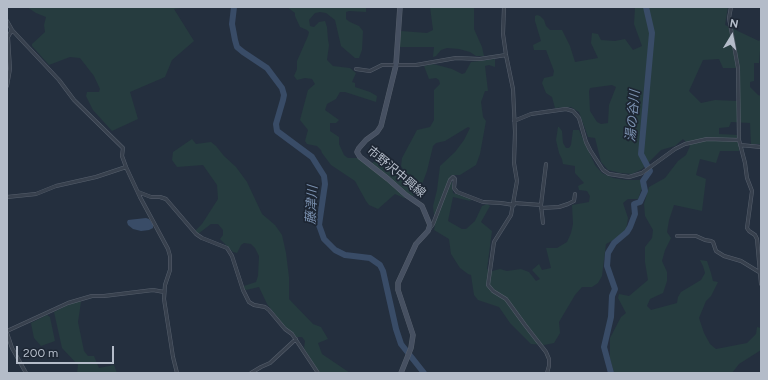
<!DOCTYPE html>
<meta charset="utf-8">
<style>
body{margin:0}
#map{position:relative;width:768px;height:380px;overflow:hidden;background:#242f3e;font-family:Figtree,sans-serif}
canvas{display:block}
.frame{position:absolute;inset:0;border:8px solid #b4bcc9;pointer-events:none}
.north{position:absolute;left:712px;top:16px;width:40px;height:40px;-webkit-text-stroke:3px #1d2633;paint-order:stroke;rotate:10deg;font-size:11px;font-weight:700;line-height:16px;text-align:center;color:#b4bcc9}
.north::after{content:'';display:block;margin:auto;width:14px;height:18px;background:#b4bcc9;clip-path:polygon(50% 0,100% 100%,50% 72%,0 100%)}
.scale{position:absolute;left:16px;top:346px;width:98px;height:18px;box-sizing:border-box;border:2px solid #b4bcc9;border-top:0;padding-left:5px;font-size:12px;line-height:14px;white-space:nowrap;color:#b4bcc9;-webkit-text-stroke:3px #1d2633;paint-order:stroke}
</style>
<div id="map">
<canvas width="768" height="380"></canvas>
<div class="frame"></div>
<div class="north">N</div>
<div class="scale">200 m</div>
</div>
<script>
const context = document.querySelector('canvas').getContext('2d');
context.lineJoin = 'round';
function paint(path, color) { context.fillStyle = color; context.fill(path, 'evenodd'); }
const shape = rows => new Path2D(rows.map(r => 'M' + r).join(''));
function strokePath(path, color, width, dash) { context.strokeStyle = color; context.lineWidth = width; context.lineCap = dash ? 'butt' : 'round'; context.setLineDash(dash || []); context.stroke(path); }
function drawText(font, color, halo, rows, align = 'center') {
  context.font = font + ' Figtree,"Noto Sans JP",sans-serif'; context.lineWidth = 3.5; context.setLineDash([]); context.textBaseline = 'middle'; context.strokeStyle = halo; context.fillStyle = color; for (const [text, x, y, turn = 0] of rows) {
    context.save(); context.translate(x, y); context.rotate((+turn || 0) * Math.PI / 180); context.textAlign = isNaN(turn) ? turn : align; if (halo) context.strokeText(text, 0, 0); context.fillText(text, 0, 0); context.restore();
  }
}
paint(shape([
 [27,7,190,7,174,9,194,41,172,60,165,77,130,92,138,119,112,131,93,110,86,96,87,92,99,92,100,89,94,76,80,58,70,57,49,65,32,46,32,44,45,32,44,25,46,17,36,13],
 [287,7,366,7,366,12,349,11,346,12,346,19,350,22,359,26,363,31,362,50,359,58,355,58,341,46,335,20,326,13,320,12,315,13,309,20,310,26,314,27,319,22,325,21,327,27,328,40,329,45,327,60,333,66,350,68,356,73,352,82,355,83,355,87,370,92,377,96,376,102,345,92,340,92,336,99,327,104,325,110,339,120,336,123,330,123,330,131,339,137,339,144,344,155,348,158,358,158,367,166,380,158,391,169,396,170,402,175,405,172,401,166,402,158,417,130,430,127,434,120,434,90,440,84,439,80,436,78,429,79,424,66,433,64,437,65,452,69,462,74,465,73,471,62,495,59,495,67,489,65,485,66,488,91,485,91,481,102,483,117,486,121,480,154,476,165,460,175,451,175,449,180,452,182,453,193,470,198,471,200,470,201,453,197,448,221,462,229,466,229,475,221,482,206,487,204,490,206,481,222,492,231,487,269,492,271,500,269,507,271,521,269,529,272,536,281,540,279,532,270,539,264,542,270,551,268,546,248,557,248,567,242,571,233,573,224,572,205,589,202,590,196,587,191,579,190,578,186,584,183,575,173,575,166,563,164,562,159,559,153,556,140,558,127,559,127,562,131,563,143,566,148,569,148,571,145,573,130,579,130,595,165,602,173,613,178,626,180,641,180,643,185,638,199,628,199,623,203,628,218,626,230,617,238,606,244,602,276,598,283,592,287,582,287,575,295,559,322,560,333,554,343,544,345,531,344,510,323,499,307,478,300,474,295,471,275,468,274,460,268,451,254,449,239,434,230,435,225,433,206,437,190,440,166,455,152,464,140,470,128,468,127,445,141,436,143,433,146,427,171,421,187,413,196,409,194,404,198,395,194,378,209,369,205,366,201,355,181,331,165,322,153,321,150,317,146,307,144,305,141,308,130,300,120,308,90,315,84,312,79,305,78,297,80,294,76,297,69,297,61,308,36,309,32,307,30,300,27,295,16,295,13],
 [430,7,474,7,474,29,482,47,484,56,476,56,470,52,459,49,447,48,441,50,436,56,433,57,434,47,399,47,401,31,427,33,433,30],
 [635,7,728,7,725,25,759,41,761,39,759,63,754,63,754,81,750,82,750,87,758,95,761,96,761,144,751,144,750,123,731,122,729,127,719,128,719,134,738,135,739,151,720,151,716,163,700,159,696,175,706,179,702,211,674,205,669,220,667,232,671,238,665,250,662,261,667,272,667,281,663,293,650,299,647,306,651,310,677,303,678,297,681,292,701,280,705,273,703,266,700,260,707,261,711,273,713,281,718,282,711,296,706,301,699,318,704,333,710,344,716,349,747,343,756,334,757,327,761,328,761,350,739,364,732,373,614,373,610,359,610,338,621,317,626,313,618,298,619,294,629,296,648,280,645,262,645,247,652,238,653,230,645,216,644,204,649,187,665,178,678,161,686,155,690,146,683,139,675,146,661,150,642,169,632,174,620,173,608,170,601,162,595,138,588,137,579,112,571,107,555,108,552,97,546,93,542,83,544,78,553,76,554,71,546,50,534,50,533,45,541,41,535,21,535,16,537,15,540,16,544,20,546,26,550,30,562,30,570,46,575,62,598,58,591,43,592,33,598,34,601,40,615,41,625,39,633,50,642,46,634,24],
 [719,59,723,68,736,68,737,101,715,100,701,103,689,91,703,60],
 [612,85,616,87,609,105,608,123,601,124,597,122,590,111,589,91,590,88],
 [192,139,196,144,211,142,216,146,224,156,236,167,247,182,262,214,275,225,282,235,286,253,289,277,289,299,313,324,321,327,328,339,318,343,322,354,350,373,321,373,316,368,304,348,305,341,302,337,296,337,285,327,267,304,259,287,246,290,244,288,244,286,256,282,258,276,259,256,255,248,251,244,244,243,241,245,237,253,233,252,220,239,223,235,223,230,218,224,211,224,198,234,196,232,196,230,202,224,218,199,217,185,203,165,177,167,172,160,173,152],
 [78,300,81,302,78,322,84,351,88,356,94,356,99,368,114,365,117,373,77,373,78,365,62,348,54,312],
 [47,315,50,317,55,341,41,346,34,338,31,323]
]), '#263c3f');
paint(shape([
 [146,218,149,219,153,224,153,228,149,230,141,231,133,229,128,225,127,222,128,220]
]), '#394c67');
strokePath(shape([
 [234,7,232,24,235,40,237,47,243,52,267,68,282,88,284,95,283,100,276,124,277,131,312,157,324,176,325,184,319,225,324,239,335,250,345,255,370,258,380,265,383,271,396,329,401,344,424,373],
 [611,373,604,347,611,317,612,296,615,289,607,266,608,253,614,243,627,232,630,227,635,214,634,204,640,202,645,191,643,181,650,171,641,154,652,33,646,7]
]), '#394c67', 6);
const street = shape([
 [504,7,503,34,506,55,513,89,515,132,514,163,517,181,511,215,494,242,488,285,493,291,506,299,525,325,546,352,549,359,549,366,547,373],
 [731,7,729,18,738,68,739,140,745,163,747,178,752,191,747,228,749,231,755,235,757,239,761,284],
 [7,21,12,30,59,80,74,100,123,148,122,156,126,167,140,197,168,249,170,256,170,270,165,285,164,299,173,357,177,373],
 [356,69,370,71,382,65,416,65,456,58,480,59,506,55],
 [7,86,10,69,8,37,12,30],
 [514,121,531,114,566,109,573,111,579,118,586,142,590,150,603,170,609,174,629,177,642,173,675,149,685,144,707,139,739,140],
 [740,145,761,147],
 [138,192,151,197,160,197,166,199,196,234,202,238,227,248,232,256,243,290,249,302,254,305,265,307,269,310,285,329,292,334,318,373],
 [7,197,36,194,56,186,96,177,126,167],
 [514,203,541,205],
 [541,208,559,207,568,204,574,201,575,194],
 [543,223,541,205,546,164],
 [430,228,433,224,450,180,453,177,455,179,454,188,457,192,483,202,501,203,514,205],
 [677,236,696,236,705,240,711,241,713,242,716,251,724,256,741,261,759,272],
 [7,331,68,303,92,296,104,296,153,290,164,292],
 [7,333,12,348,26,373],
 [251,373,261,367,270,363,296,339]
]);
const secondary = shape([
 [400,7,396,65,381,126,377,132,366,140,359,148,357,152,360,157,388,179,406,195,422,206,430,225,428,231,416,244,398,283,398,290,413,335,411,348,401,373]
]);
strokePath(street, '#565f6c', 4);
strokePath(secondary, '#565f6c', 5.5);
strokePath(street, '#38414e', 3);
strokePath(secondary, '#465061', 4.5);
drawText('12px', '#b4bcc9', '#1d2633', [
 ["市野沢中興線",396,172,40]
]);
drawText('italic 13px', '#7c92b1', '#1d2633', [
 ["湯の谷川",633,116,-85],
 ["藤津川",312,205,-87]
]);
</script>
